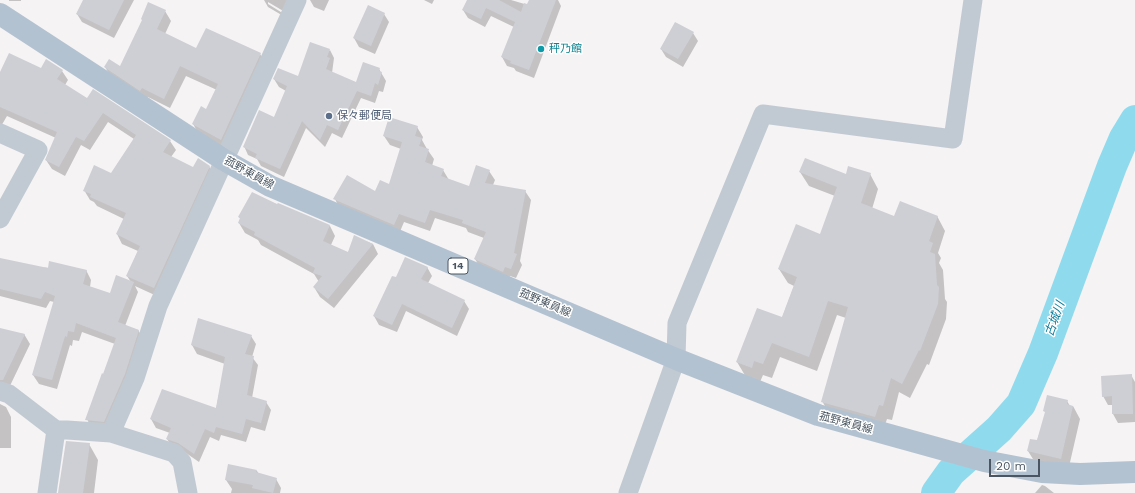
<!DOCTYPE html>
<meta charset="utf-8">
<style>
body{margin:0}
#map{position:relative;width:1135px;height:493px;overflow:hidden;background:#f5f3f3;font-family:"Work Sans",sans-serif}
canvas{display:block}
.scale{position:absolute;left:989px;top:459px;width:51px;height:18px;box-sizing:border-box;border:2px solid #4a5661;border-top:0;padding-left:5px;font-size:12px;line-height:14px;white-space:nowrap;color:#4a5661;-webkit-text-stroke:3px #fff;paint-order:stroke}
</style>
<div id="map">
<canvas width="1135" height="493"></canvas>
<div class="scale">20 m</div>
</div>
<script>
const context = document.querySelector('canvas').getContext('2d');
context.lineJoin = 'round';
function paint(path, color) { context.fillStyle = color; context.fill(path, 'evenodd'); }
const shape = rows => new Path2D(rows.map(r => 'M' + r).join(''));
function strokePath(path, color, width, dash) { context.strokeStyle = color; context.lineWidth = width; context.lineCap = dash ? 'butt' : 'round'; context.setLineDash(dash || []); context.stroke(path); }
function drawText(font, color, halo, rows, align = 'center') {
  context.font = font + ' "Work Sans","Noto Sans JP",sans-serif'; context.lineWidth = 3; context.setLineDash([]); context.textBaseline = 'middle'; context.strokeStyle = halo; context.fillStyle = color; for (const [text, x, y, turn = 0] of rows) {
    context.save(); context.translate(x, y); context.rotate((+turn || 0) * Math.PI / 180); context.textAlign = isNaN(turn) ? turn : align; if (halo) context.strokeText(text, 0, 0); context.fillText(text, 0, 0); context.restore();
  }
}
paint(shape([
 [9,0,21,0,21,1,9,1],
 [84,0,134,0,114,38,82,22,77,14],
 [264,0,294,0,285,17,268,7],
 [268,2,285,12,284,14,268,4],
 [310,0,309,0,329,0,324,11,314,7],
 [424,0,434,0,432,4],
 [468,0,511,0,528,5,530,0,558,0,561,6,534,78,516,71,514,68,507,66,502,57,514,27,491,16,485,27,468,18,463,10],
 [368,7,384,14,389,22,375,54,359,47,354,38],
 [165,11,171,21,165,34,196,50,260,54,266,64,227,149,199,134,193,124,207,110,217,90,186,76,170,108,148,97,146,100,111,77,105,67,121,67],
 [693,33,698,41,683,67,666,57,661,49],
 [330,50,334,58,332,73,357,83,379,69,386,81,383,92,379,91,375,103,361,98,342,138,332,133,325,147,306,128,284,177,261,166,257,159,248,155,244,146,274,118,286,91,279,87,274,79,299,77],
 [41,69,62,71,68,80,65,85,87,99,170,141,176,150,171,157,193,169,209,166,214,176,159,297,135,286,138,292,125,326,138,330,144,340,109,431,92,429,87,419,115,344,82,332,79,341,73,340,72,346,70,345,57,389,39,384,33,375,54,302,50,301,46,308,0,296,0,265,86,270,91,280,90,287,110,294,131,282,127,276,138,251,122,244,117,234,124,219,97,206,94,202,90,200,84,190,111,174,134,139,108,122,90,150,81,145,65,176,52,169,46,160,56,138,7,116,0,128,0,74],
 [417,127,423,137,422,140,427,149,434,159,432,166,443,170,449,180,469,187,489,171,495,180,493,185,525,191,531,200,520,261,522,265,516,278,510,276,508,280,481,269,475,259,484,238,468,232,466,228,435,218,430,231,404,222,399,234,340,209,335,199,376,192,390,186,401,149,390,145,384,136],
 [800,172,846,175,870,174,878,189,872,209,894,217,937,216,945,231,938,253,941,258,939,263,943,270,945,299,947,302,946,319,929,365,927,364,910,398,899,392,892,420,887,419,883,431,831,416,822,401,846,318,837,315,817,371,780,357,772,378,763,375,760,382,746,377,737,362,782,318,794,286,788,283,779,269,821,235,835,196,809,186],
 [278,204,330,226,335,236,331,245,348,253,355,237,373,244,378,254,334,308,320,297,314,287,319,282,314,274,261,245,258,240,245,233,239,223,241,220,239,217],
 [427,267,432,276,428,283,464,301,469,309,457,336,406,311,397,332,379,325,374,316,396,279],
 [199,320,251,336,256,344,252,357,258,365,252,398,266,402,271,410,265,431,251,427,246,442,221,435,219,441,210,437,199,462,183,451,172,447,167,439,170,433,156,428,151,419,216,409,225,364,197,354,192,345],
 [0,331,24,334,30,344,8,390,0,392],
 [1131,375,1135,382,1135,422,1118,423,1113,414,1113,405,1108,405,1103,396],
 [1067,401,1070,406,1073,406,1080,419,1068,471,1036,464,1028,451,1037,441,1046,413,1045,411],
 [0,404,6,407,11,417,11,448,0,448],
 [89,444,98,460,94,493,59,493],
 [229,465,257,471,259,474,276,479,281,488,280,493,231,493,232,489,226,480],
 [1042,485,1045,486,1054,493,1035,493]
]), '#0003');
strokePath(shape([
 [936,493,951,472,999,429,1021,404,1043,353,1112,166,1124,138,1135,120]
]), '#90daee', 30);
paint(shape([
 [83,0,124,0,109,30,76,14],
 [467,0,499,0,521,12,524,3,527,4,529,0,556,0,529,70,510,63,511,61,501,57,515,22,486,8,481,19,462,10],
 [148,2,166,10,157,29,196,48,206,28,261,53,221,140,192,124,201,106,206,109,218,84,180,66,164,99,142,88,140,91,104,67,109,59,120,66,142,20,141,19],
 [368,5,385,13,371,46,353,38],
 [675,22,694,32,678,59,660,49],
 [310,42,330,49,327,57,330,58,326,69,356,82,363,62,380,68,379,71,382,72,378,85,375,83,371,96,357,91,338,130,327,125,320,140,302,121,280,169,255,158,257,154,243,147,259,110,274,117,287,86,273,79,278,68,298,76],
 [9,53,41,68,46,59,63,70,57,79,87,98,93,89,171,140,163,152,193,167,198,158,210,166,154,288,126,276,140,246,116,234,126,213,90,197,91,194,83,191,94,165,111,173,136,135,103,113,84,141,76,137,59,167,45,160,57,132,0,107,0,72],
 [389,117,418,126,415,136,422,138,419,146,429,149,425,162,444,169,441,176,469,186,476,165,490,170,485,183,526,190,514,253,517,254,511,269,505,267,503,272,474,259,486,232,462,223,463,220,430,210,425,223,399,214,394,225,333,199,347,175,375,191,380,180,389,184,402,142,383,136],
 [805,158,846,174,848,166,871,173,861,203,894,216,900,201,938,216,929,241,933,243,930,252,935,254,937,285,939,287,938,304,920,351,919,350,902,384,891,378,883,406,879,405,875,417,821,402,848,307,828,301,809,357,772,343,763,364,754,361,752,368,736,362,757,308,782,317,797,277,778,269,796,224,820,234,837,187,799,172],
 [252,192,277,204,278,203,330,225,323,241,348,252,354,235,373,244,328,299,313,287,322,276,313,273,315,268,254,235,255,232,238,223,240,218,238,217],
 [405,257,428,267,421,279,465,300,452,328,402,304,392,325,373,316,392,276,396,277],
 [0,258,48,268,49,261,87,270,83,284,110,293,116,275,134,282,118,322,139,330,125,374,104,422,85,420,102,373,103,374,116,338,76,323,74,332,68,331,67,337,65,336,52,380,32,375,55,296,45,292,41,299,0,289],
 [198,318,252,335,245,354,254,356,247,395,267,401,261,423,246,419,242,434,216,427,214,433,205,429,194,454,178,443,166,439,171,428,150,419,162,389,216,408,225,357,191,345],
 [0,328,25,334,3,380,0,380],
 [1132,374,1133,414,1112,414,1112,396,1102,397,1101,376],
 [1047,395,1068,400,1067,404,1073,406,1061,459,1027,451,1030,439,1037,440,1045,412,1043,411],
 [66,441,90,443,83,493,58,493],
 [228,464,257,470,256,472,277,478,273,493,252,488,253,485,225,480]
]), '#cdcfd5');
strokePath(shape([
 [0,133,38,150,0,219],
 [0,391,9,394,56,430],
 [111,433,135,378,158,306,297,0],
 [47,493,56,430,67,430,111,433,174,453,182,462,188,493],
 [628,493,676,359,677,323,763,114,953,139,973,0]
]), '#c1cad2', 19);
strokePath(shape([
 [0,14,224,160,270,186,676,359,818,415,984,461,1042,472,1080,474,1135,472]
]), '#b3c2d1', 22);
for (const [x, y, r, color] of [
 [541,49,4,"#0f9aa8"],
 [329,116,4,"#5c6f8a"]
]) { const dot = new Path2D(); dot.arc(x, y, r, 0, 2 * Math.PI); context.fillStyle = color; context.fill(dot); strokePath(dot, '#fff', 1.5); }
for (const [x, y, w] of [
 [458,266,20]
]) { const box = new Path2D(); box.roundRect(x - w / 2, y - 8, w, 16, 3); context.fillStyle = '#fff'; context.fill(box); strokePath(box, '#4a5661', 1); }
drawText('bold 10px', '#4a5661', null, [
 ["14",458,266]
]);
drawText('11px', '#0d838f', '#fff', [
 ["秤乃館",549,49]
], 'left');
drawText('11px', '#4e5e75', '#fff', [
 ["保々郵便局",337,116]
], 'left');
drawText('11px', '#4a5661', '#fff', [
 ["菰野東員線",249,173,29],
 ["菰野東員線",545,303,23],
 ["菰野東員線",846,423,15]
]);
drawText('italic 12px', '#0c7c9b', '#fff', [
 ["古城川",1055,319,-70]
]);
</script>
